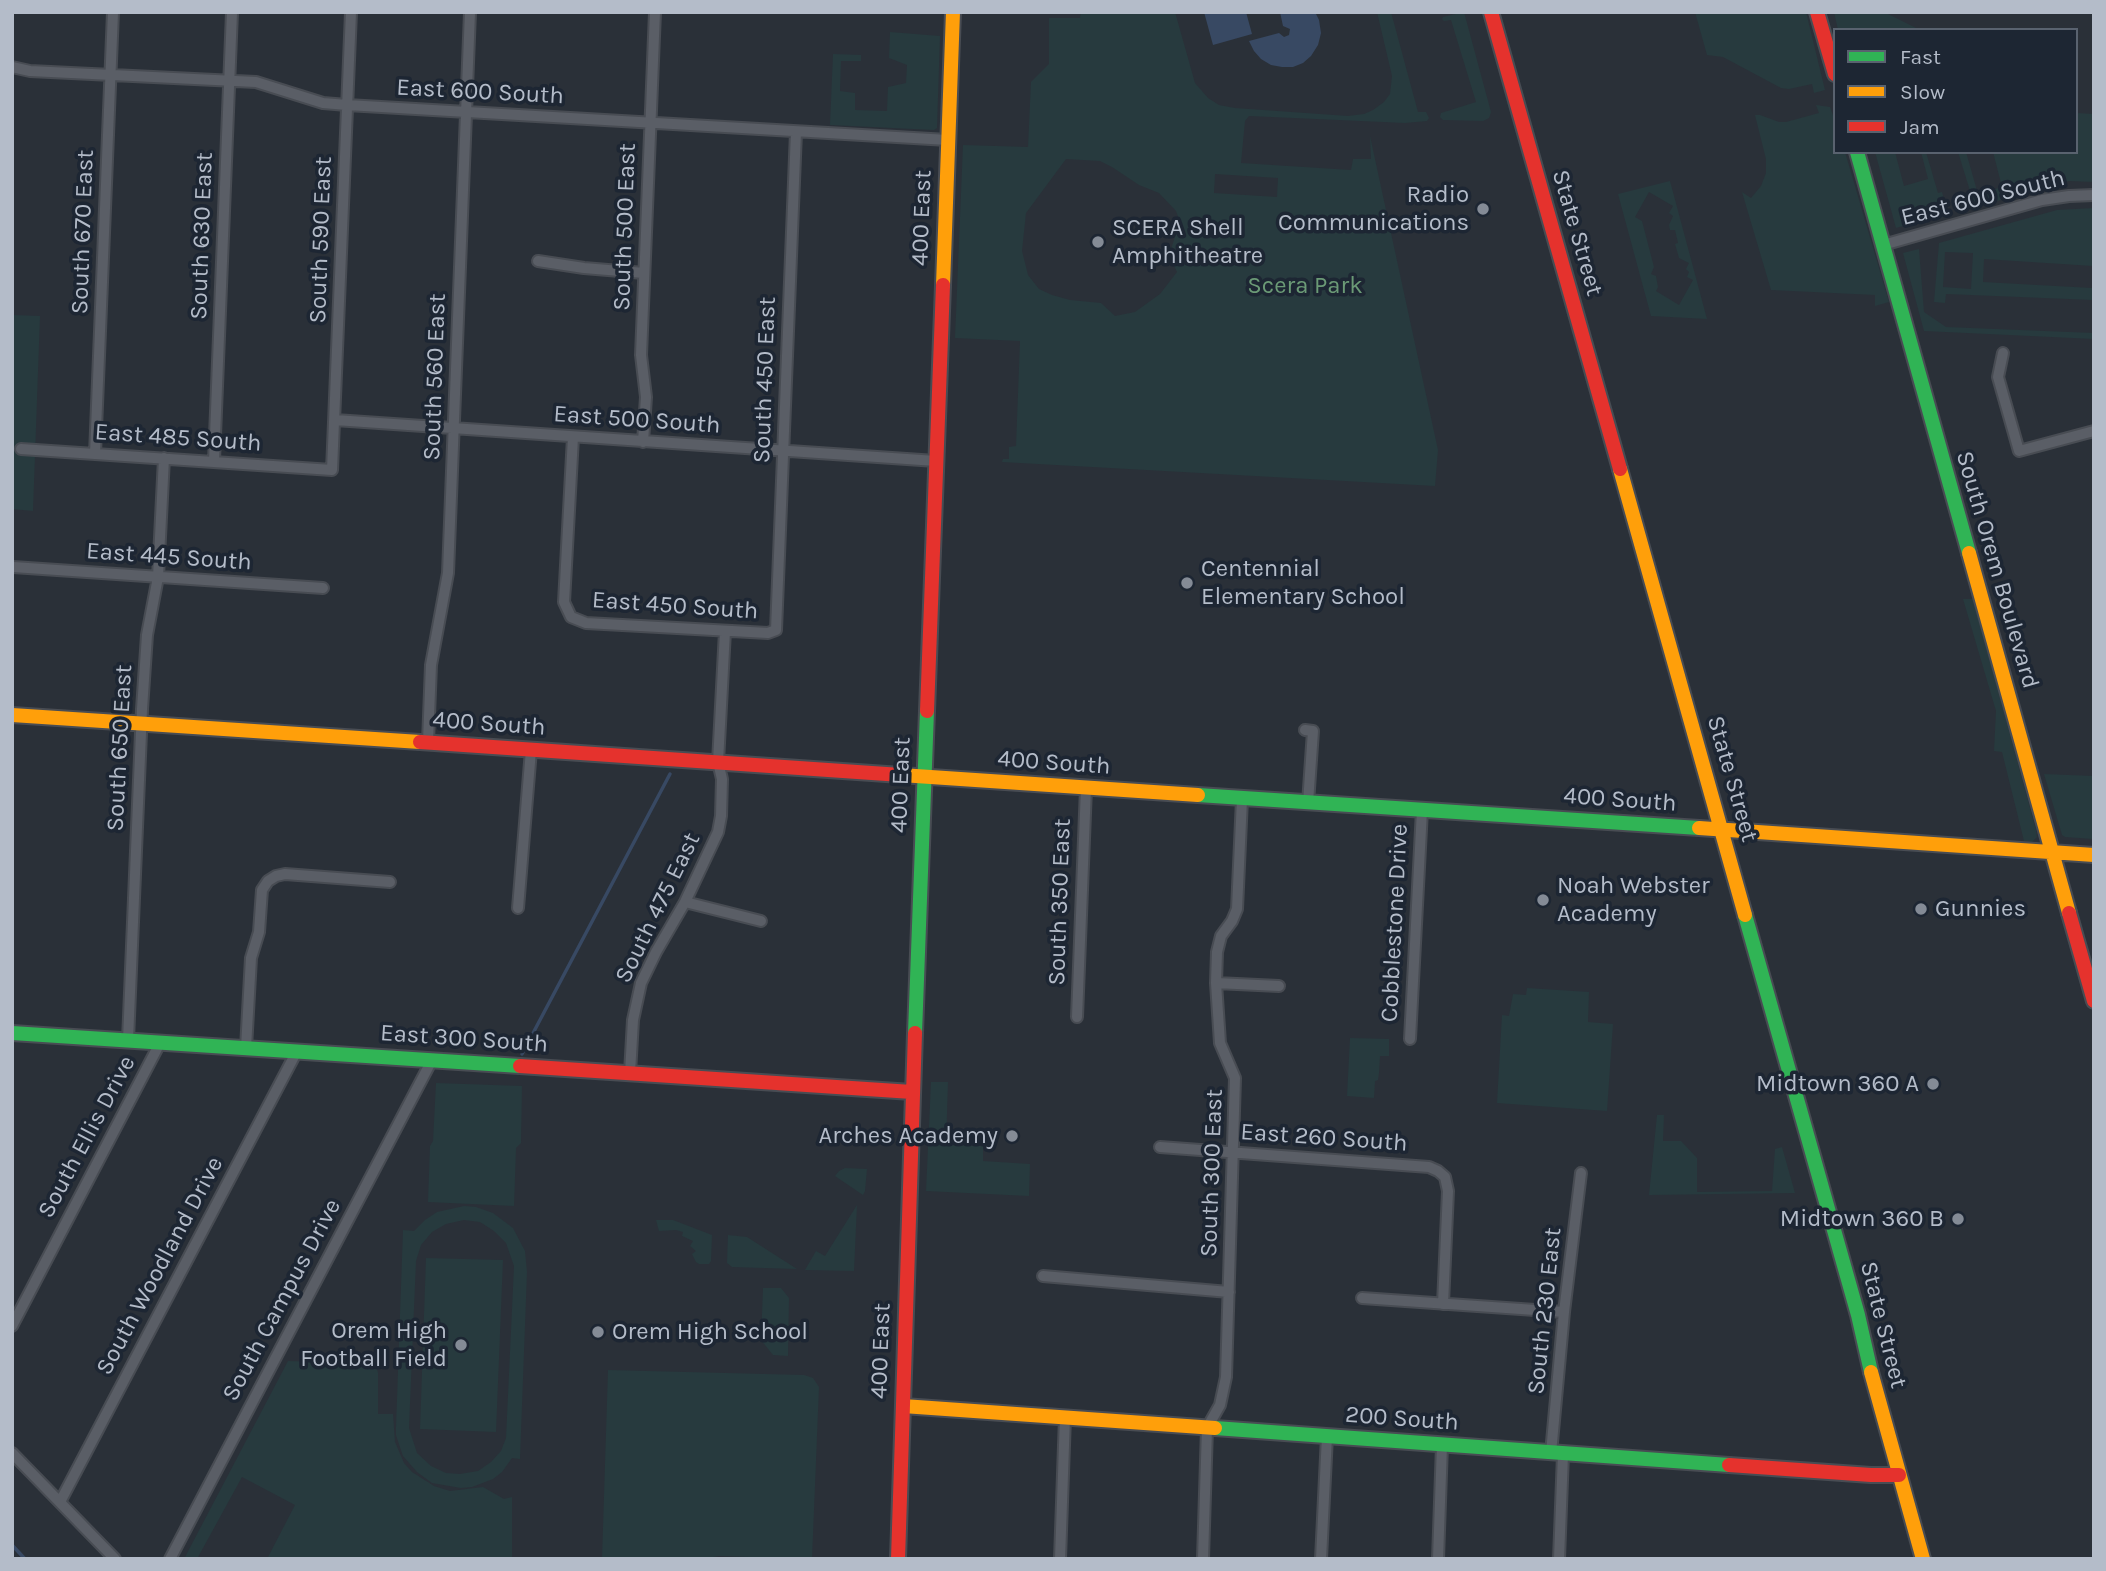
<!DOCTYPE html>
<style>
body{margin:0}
#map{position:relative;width:2106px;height:1571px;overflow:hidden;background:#2a3038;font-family:Karla,sans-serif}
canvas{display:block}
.frame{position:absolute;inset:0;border:14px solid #b4bcc9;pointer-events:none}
.legend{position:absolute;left:1833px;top:28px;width:245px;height:126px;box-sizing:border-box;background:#1d2633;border:2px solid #59626f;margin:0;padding:9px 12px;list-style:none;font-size:21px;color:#b4bcc9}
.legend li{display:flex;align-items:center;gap:14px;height:35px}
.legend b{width:35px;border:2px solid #59626f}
</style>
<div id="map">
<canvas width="2106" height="1571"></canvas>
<div class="frame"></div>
<ul class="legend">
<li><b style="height:9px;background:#30b455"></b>Fast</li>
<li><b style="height:9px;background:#ff9f0a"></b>Slow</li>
<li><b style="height:9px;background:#e5322d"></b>Jam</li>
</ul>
</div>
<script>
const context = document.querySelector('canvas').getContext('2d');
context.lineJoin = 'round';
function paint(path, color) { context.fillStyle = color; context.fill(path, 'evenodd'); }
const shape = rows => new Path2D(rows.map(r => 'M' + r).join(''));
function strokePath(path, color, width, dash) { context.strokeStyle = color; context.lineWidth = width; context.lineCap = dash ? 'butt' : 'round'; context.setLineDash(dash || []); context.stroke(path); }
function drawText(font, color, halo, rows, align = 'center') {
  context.font = font + ' Karla,sans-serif'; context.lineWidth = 7; context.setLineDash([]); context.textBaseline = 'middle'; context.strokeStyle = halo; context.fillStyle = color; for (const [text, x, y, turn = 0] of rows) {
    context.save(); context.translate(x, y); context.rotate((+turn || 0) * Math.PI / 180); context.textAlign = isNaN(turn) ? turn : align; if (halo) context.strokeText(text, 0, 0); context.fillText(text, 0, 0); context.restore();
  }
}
paint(shape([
 [1081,12,1175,12,1195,83,1208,98,1219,105,1235,108,1348,116,1364,114,1373,110,1384,102,1390,94,1392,76,1377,12,1391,12,1418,112,1426,112,1429,118,1427,121,1405,123,1249,116,1245,121,1241,163,1351,170,1353,159,1371,159,1370,136,1438,450,1435,486,1002,462,1003,459,1009,459,1009,447,1016,446,1020,341,955,338,963,145,1028,147,1031,82,1049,64,1049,18,1080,18],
 [1066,159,1100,161,1112,167,1139,185,1159,193,1176,211,1179,219,1178,228,1169,255,1177,272,1160,294,1135,312,1115,316,1101,303,1070,300,1052,295,1039,289,1028,275,1022,251,1026,213],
 [1215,174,1278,178,1277,197,1214,193],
 [1464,12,1491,112,1489,118,1483,121,1443,120,1440,117,1441,113,1476,102,1451,20,1444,21,1442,19,1443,17],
 [1695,12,1806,12,1825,90,1814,93,1812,84,1789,89,1781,88,1723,57,1707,55],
 [1834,12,1884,12,1920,30,1838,30],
 [890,32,940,36,937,128,934,130,830,125,833,54,861,55,861,61,841,61,840,91,855,93,855,110,887,111,888,87,906,83,907,65,889,58],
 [1816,105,1830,107,1835,121,1835,152,1845,152,1889,302,1875,306,1875,295,1771,290,1742,192,1751,198,1761,186,1766,173,1766,159,1755,115,1760,115,1779,122,1786,122,1819,113],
 [2076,113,2094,114,2094,182,2069,181,1975,207,1958,152,1966,152,1978,194,2002,187,1993,152,2076,152],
 [1875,152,1895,152,1904,186,1928,179,1921,152,1926,152,1938,193,1942,192,1948,213,1896,228],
 [1670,181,1707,319,1651,316,1618,194],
 [1649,192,1673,206,1669,213,1673,216,1669,225,1670,230,1675,230,1678,243,1675,244,1679,258,1689,263,1686,269,1689,272,1687,277,1693,280,1679,305,1656,291,1658,287,1656,276,1651,274,1654,267,1642,221,1635,217],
 [2094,208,2093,300,1946,294,1945,303,1934,302,1939,243,2057,210],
 [1945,252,1973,253,1971,289,1943,287],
 [1984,259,2093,266,2092,288,1983,282],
 [1919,249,1924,312,1946,327,2094,333,2094,339,1924,331,1903,253],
 [12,315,40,316,33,511,12,509],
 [1963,599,1973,599,2036,830,2037,837,2032,842,2024,841,2002,752,1994,751,1996,711],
 [2044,774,2094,776,2094,839,2065,837,2062,835],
 [1527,988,1589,992,1588,1022,1613,1024,1607,1111,1497,1103,1502,1015,1509,1016,1513,994,1526,995],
 [1350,1038,1389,1039,1389,1056,1380,1056,1379,1073,1378,1080,1375,1081,1374,1098,1347,1096],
 [931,1082,948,1082,946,1145,983,1146,983,1161,1030,1164,1029,1196,926,1191],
 [436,1083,522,1086,521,1143,516,1148,514,1206,428,1202,430,1146,433,1141],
 [1657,1115,1664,1115,1663,1141,1681,1141,1697,1158,1697,1192,1772,1191,1775,1149,1782,1147,1795,1193,1649,1195],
 [845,1168,867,1169,865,1191,863,1195,835,1176,839,1171],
 [857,1205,854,1271,805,1270,816,1251,825,1256],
 [464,1206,476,1207,493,1213,513,1228,525,1251,527,1272,520,1459,512,1458,502,1472,493,1479,472,1487,461,1488,432,1483,417,1472,403,1456,396,1435,396,1427,403,1230,414,1231,425,1220,437,1212],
 [464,1220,480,1222,494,1231,506,1243,514,1266,506,1438,501,1451,491,1462,478,1471,460,1474,446,1473,431,1466,417,1453,409,1428,416,1261,421,1245,432,1232,446,1224],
 [656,1220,673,1220,712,1235,711,1261,709,1264,699,1264,696,1262,692,1254,696,1251,690,1246,693,1241,682,1236,683,1232,676,1230,659,1231],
 [728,1235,747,1237,797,1269,732,1267,727,1263],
 [426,1258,503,1260,496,1432,420,1429],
 [763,1288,781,1288,789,1298,788,1356,773,1355,761,1340],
 [288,1361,376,1364,378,1373,378,1414,393,1414,395,1442,404,1463,412,1472,434,1486,450,1491,483,1487,504,1499,512,1497,512,1558,267,1559,295,1505,242,1477,197,1559,184,1559],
 [608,1370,804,1375,813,1378,819,1387,812,1559,719,1556,702,1559,602,1559]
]), '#273a3e');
paint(shape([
 [1204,12,1246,12,1252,34,1213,45],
 [1280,12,1315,12,1319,20,1321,33,1318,45,1311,56,1303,63,1293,67,1282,67,1271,65,1261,59,1254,51,1249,41,1279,33,1284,37,1289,35,1290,29,1283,26]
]), '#384963');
strokePath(shape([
 [522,1054,670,774],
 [12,1545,25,1559]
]), '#384963', 3.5);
const street = shape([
 [12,67,30,71,256,82,323,103,347,105,948,140],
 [1883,245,2042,200,2069,196,2094,195],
 [538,261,584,268,644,273],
 [2003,353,1998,377,2019,451,2094,431],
 [335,420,936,461],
 [573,437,564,602,571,617,586,623,768,633,776,630,796,132],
 [643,442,646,397,641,355,655,12],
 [21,449,332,470,351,12],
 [95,454,113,12],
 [214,461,232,12],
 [13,567,323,588],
 [1305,730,1313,731,1308,803],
 [428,742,431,665,448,573,470,12],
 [685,902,761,921],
 [518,908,531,750],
 [1216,983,1279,986],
 [1077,1017,1086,788],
 [1410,1039,1422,810],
 [128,1040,142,709,147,635,158,577,164,458],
 [246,1048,251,958,259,932,262,890,268,881,276,876,285,874,390,882],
 [630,1073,633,1020,641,983,656,952,685,902,718,832,721,816,722,779,718,762,725,631],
 [1160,1147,1429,1167,1438,1171,1445,1177,1448,1191,1443,1304],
 [1043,1276,1229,1292],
 [1362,1298,1564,1312],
 [12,1326,160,1043],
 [12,1453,115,1559],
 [1551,1453,1564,1312,1581,1173],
 [60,1502,297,1051],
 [170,1559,432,1060],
 [1060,1559,1065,1417],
 [1203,1559,1207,1428,1220,1405,1226,1377,1235,1078,1220,1043,1216,983,1217,952,1221,936,1232,921,1237,909,1242,799],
 [1321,1559,1327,1436],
 [1438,1559,1442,1445],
 [1559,1559,1563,1454]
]);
const fast = shape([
 [1857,152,1969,553],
 [1198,795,1699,828],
 [1745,915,1858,1315,1871,1372],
 [12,1033,520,1066],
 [915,1033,927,711],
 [1215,1428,1729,1465]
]);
const slow = shape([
 [943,285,953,12],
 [1620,469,1745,915],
 [1969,553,2069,913],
 [12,715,420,742],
 [901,775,1198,795],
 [1699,828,2094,855],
 [1871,1372,1923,1559],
 [903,1406,1215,1428]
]);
const jam = shape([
 [1491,12,1620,469],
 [1817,12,1835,74],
 [927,711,943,285],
 [420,742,901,775],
 [2069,913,2094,1001],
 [520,1066,912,1092],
 [1729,1465,1871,1475,1899,1475],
 [898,1559,915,1033]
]);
strokePath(street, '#484c53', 14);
strokePath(fast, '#484c53', 18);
strokePath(slow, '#484c53', 18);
strokePath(jam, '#484c53', 18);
strokePath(street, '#5a5e66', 10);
strokePath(fast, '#30b455', 14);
strokePath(slow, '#ff9f0a', 14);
strokePath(jam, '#e5322d', 14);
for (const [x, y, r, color] of [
 [1483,209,7,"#848b96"],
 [1098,242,7,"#848b96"],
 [1187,583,7,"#848b96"],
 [1543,900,7,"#848b96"],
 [1921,909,7,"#848b96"],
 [1933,1084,7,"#848b96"],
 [1012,1136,7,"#848b96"],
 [1958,1219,7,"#848b96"],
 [598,1332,7,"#848b96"],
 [461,1345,7,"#848b96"]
]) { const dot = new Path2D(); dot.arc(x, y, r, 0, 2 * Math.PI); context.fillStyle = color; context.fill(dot); strokePath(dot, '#1d2633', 2.5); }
drawText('24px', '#b4bcc9', '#1d2633', [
 ["East 600 South",480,92,3],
 ["East 600 South",1983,198,-14],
 ["400 East",922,218,-88],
 ["South 500 East",625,227,-88],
 ["South 670 East",83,232,-88],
 ["State Street",1577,233,74],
 ["South 630 East",202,236,-88],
 ["South 590 East",321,240,-88],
 ["South 560 East",435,377,-88],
 ["South 450 East",765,380,-88],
 ["East 500 South",637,420,4],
 ["East 485 South",178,438,4],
 ["East 445 South",169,557,4],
 ["South Orem Boulevard",1997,570,74],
 ["East 450 South",675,606,4],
 ["400 South",489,724,4],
 ["South 650 East",120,748,-87],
 ["400 South",1054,763,4],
 ["State Street",1732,779,74],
 ["400 East",901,785,-88],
 ["400 South",1620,800,4],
 ["South 350 East",1060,902,-88],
 ["South 475 East",658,908,-64],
 ["Cobblestone Drive",1395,923,-87],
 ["East 300 South",464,1039,4],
 ["South Ellis Drive",87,1137,-62],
 ["East 260 South",1324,1138,4],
 ["South 300 East",1212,1173,-88],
 ["South Woodland Drive",160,1266,-62],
 ["South Campus Drive",282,1300,-62],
 ["South 230 East",1545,1311,-84],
 ["State Street",1883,1325,76],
 ["400 East",881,1351,-88],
 ["200 South",1402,1419,4]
]);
drawText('24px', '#b4bcc9', '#1d2633', [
 ["Radio",1469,195],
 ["Communications",1469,223],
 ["SCERA Shell",1112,228,"left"],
 ["Amphitheatre",1112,256,"left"],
 ["Centennial",1201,569,"left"],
 ["Elementary School",1201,597,"left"],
 ["Noah Webster",1557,886,"left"],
 ["Academy",1557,914,"left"],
 ["Gunnies",1935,909,"left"],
 ["Midtown 360 A",1919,1084],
 ["Arches Academy",998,1136],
 ["Midtown 360 B",1944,1219],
 ["Orem High",447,1331],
 ["Football Field",447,1359],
 ["Orem High School",612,1332,"left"]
], 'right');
drawText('24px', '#6b9a76', '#1d2633', [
 ["Scera Park",1305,286]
]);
</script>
